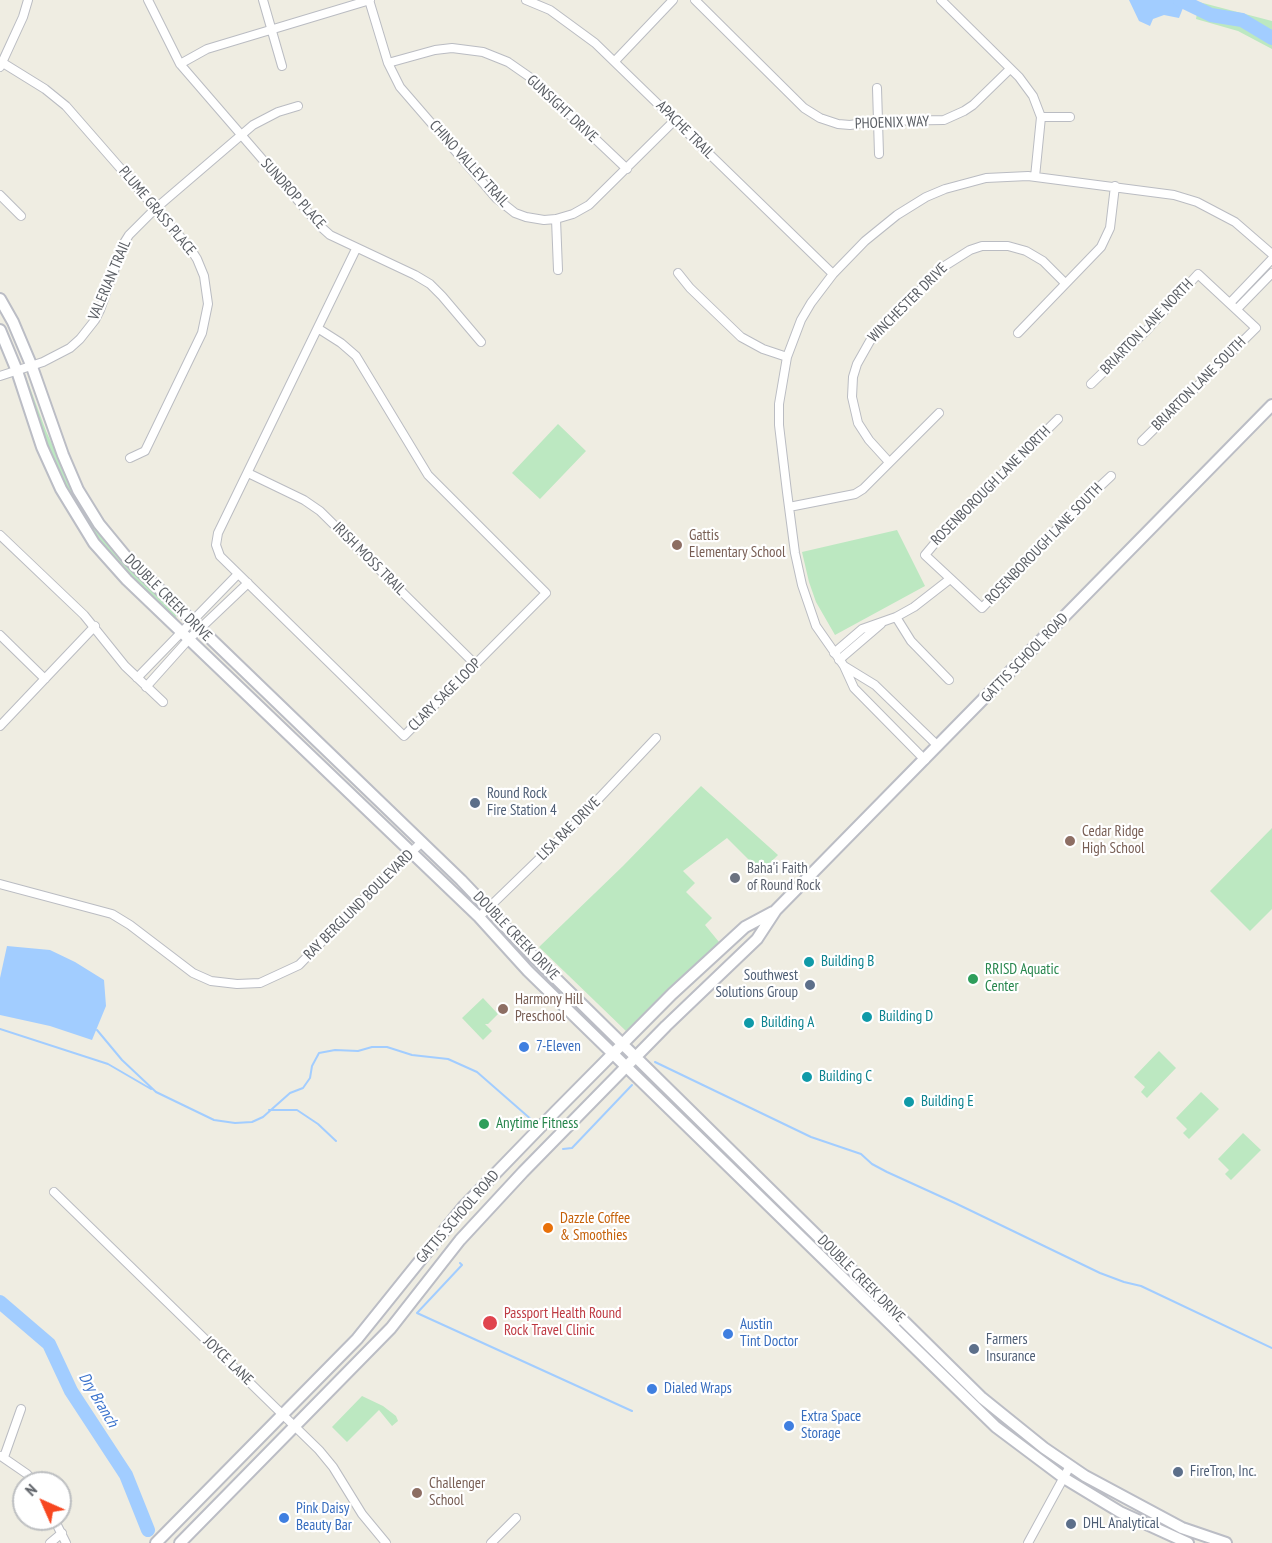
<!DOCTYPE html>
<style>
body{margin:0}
#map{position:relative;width:1272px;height:1543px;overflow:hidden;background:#efede2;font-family:"PT Sans Narrow",sans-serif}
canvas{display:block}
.north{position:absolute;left:12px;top:1471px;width:60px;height:60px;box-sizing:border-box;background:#fff;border:2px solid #bdbfc1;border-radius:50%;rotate:315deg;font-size:16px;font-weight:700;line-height:24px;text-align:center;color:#5a5e64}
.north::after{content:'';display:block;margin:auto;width:21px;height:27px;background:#f74720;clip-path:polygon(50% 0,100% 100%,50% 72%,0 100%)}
</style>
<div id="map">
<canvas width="1272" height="1543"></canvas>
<div class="north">N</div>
</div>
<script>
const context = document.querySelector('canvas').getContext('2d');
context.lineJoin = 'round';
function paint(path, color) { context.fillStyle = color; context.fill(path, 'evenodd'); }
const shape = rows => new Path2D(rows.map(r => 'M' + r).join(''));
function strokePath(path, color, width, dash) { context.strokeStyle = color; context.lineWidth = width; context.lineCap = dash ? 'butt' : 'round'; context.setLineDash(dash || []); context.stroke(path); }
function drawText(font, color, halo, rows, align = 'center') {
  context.font = font + ' "PT Sans Narrow",sans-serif'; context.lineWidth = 4.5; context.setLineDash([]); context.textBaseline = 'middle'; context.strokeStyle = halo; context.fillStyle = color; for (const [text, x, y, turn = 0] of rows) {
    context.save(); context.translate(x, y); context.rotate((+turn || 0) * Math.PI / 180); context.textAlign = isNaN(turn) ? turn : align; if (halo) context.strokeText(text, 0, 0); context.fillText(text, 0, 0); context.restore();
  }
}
paint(shape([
 [1199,2,1272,21,1272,49,1238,31,1196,19],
 [26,377,46,431,77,498,103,537,127,566,175,612,178,623,120,569,92,534,55,468,24,378],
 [558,424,586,451,540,499,512,473],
 [897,530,925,586,835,635,816,602,809,582,802,552],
 [701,786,778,855,761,872,727,838,683,871,695,883,686,892,712,918,705,925,719,942,626,1031,539,947,623,866],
 [1272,828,1272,909,1250,931,1210,891],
 [483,998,498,1014,488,1024,485,1024,492,1031,483,1040,462,1018],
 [1159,1051,1176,1068,1147,1098,1141,1092,1145,1087,1134,1077],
 [1201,1092,1219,1109,1189,1139,1183,1133,1187,1129,1176,1118],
 [1243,1133,1261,1150,1231,1180,1225,1174,1229,1170,1218,1159],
 [362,1396,383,1406,396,1416,398,1421,392,1426,379,1410,347,1442,332,1427]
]), '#bce8c1');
paint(shape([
 [1129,0,1182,0,1185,3,1179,18,1164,15,1153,19,1150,26,1139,21],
 [7,946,50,950,75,962,104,980,106,1006,92,1040,50,1026,0,1015,0,978]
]), '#a2cdff');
strokePath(shape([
 [0,1029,108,1064,151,1089],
 [97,1030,122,1060,156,1092,214,1120,235,1123,252,1122,263,1117,290,1093,303,1088,310,1078,312,1066,319,1053,335,1050,358,1051,372,1047,387,1047,412,1055,448,1059,477,1072,533,1121],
 [655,1062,811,1137,861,1154,872,1164,887,1172,955,1203,1100,1273,1124,1282,1141,1286,1272,1348],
 [269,1110,297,1110,318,1124,336,1141],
 [563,1149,572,1148,632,1085],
 [460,1263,462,1265,417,1313,632,1411]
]), '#a2cdff', 2);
strokePath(shape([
 [1180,0,1211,15,1242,20,1272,38],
 [0,1302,49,1344,71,1391,126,1475,148,1530]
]), '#a2cdff', 14);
const street = shape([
 [148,0,180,64,320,226,330,235,415,275,430,284,442,296,481,342],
 [263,0,282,66],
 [369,0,388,63,400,87,496,198,515,213,526,217,544,220,556,219,573,214,589,205,675,120],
 [526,0,550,10,595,43,833,274],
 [695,0,804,108,820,118,838,124,850,125,877,121,944,120,964,111,973,105,1010,69],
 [941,0,1019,77,1033,96,1041,117,1035,177],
 [615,61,673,0],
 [3,63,45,89,66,106,190,248,197,259,204,276,208,304,202,333,145,451,130,458],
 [388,63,435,50,452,48,483,52,508,62,531,78,627,169],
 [180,64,207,49,370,0],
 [0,67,23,17,28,0],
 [877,88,879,154],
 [1041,117,1070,117],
 [0,195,21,216],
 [556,219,558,270],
 [678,273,690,288,741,337,763,349,787,357],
 [1230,303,1272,259],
 [1237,309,1272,273],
 [319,329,341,343,356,356,428,475,546,593,404,736,220,556,216,545,218,533,356,249],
 [1018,333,1101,247,1110,228,1115,186],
 [0,376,43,362,70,348,80,339,95,320,100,310,124,243,129,235,155,209,253,125,278,112,298,106],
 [1091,384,1147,330,1198,274,1256,328,1142,441],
 [1058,419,945,531,925,555,982,608,1079,506,1111,476],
 [889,462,869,440,858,423,852,397,853,377,857,364,870,341,943,267,970,250,982,246,1008,246,1026,251,1043,261,1065,283],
 [248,473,304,500,320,511,475,664],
 [789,507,855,494,863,489,939,413],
 [0,535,84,615,125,666,163,702],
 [896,617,911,641,949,680],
 [0,635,45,679],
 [834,653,862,629,896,617,914,607,950,579],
 [839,660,881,624],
 [844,666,875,685,938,746],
 [137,678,238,574],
 [146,687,189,639,248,583],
 [0,726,95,626],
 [925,760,854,688,844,666,816,626,802,585,795,553,787,492,779,425,779,404,787,357,801,320,811,303,833,274,865,241,897,215,926,197,945,189,986,178,1028,176,1174,195,1197,202,1235,222,1272,254],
 [0,884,112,914,130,925,193,973,211,981,237,984,260,983,299,965,389,873,422,842],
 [479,917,571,828,656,738],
 [54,1192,319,1450,333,1467,362,1514,386,1543],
 [1,1456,27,1474,34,1483],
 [4,1457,21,1409],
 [54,1519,66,1543],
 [50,1543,62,1533],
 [491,1543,516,1518],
 [1028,1543,1070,1466]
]);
const secondary = shape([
 [0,299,13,322,32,367,63,455,78,490,99,524,127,558,461,880,538,961,982,1398,1044,1448,1085,1476,1182,1528,1226,1543],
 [0,330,17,371,42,447,61,489,94,543,127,580,479,917,528,971,996,1427,1064,1478,1120,1512,1188,1543],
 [156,1543,357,1339,464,1206,556,1111,672,994,745,927,773,912],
 [180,1543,391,1328,460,1240,523,1172,666,1026,757,939,776,910,1272,405]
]);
strokePath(street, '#babcc2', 10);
strokePath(secondary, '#bbbdc5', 14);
strokePath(street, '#fff', 8);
strokePath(secondary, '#fff', 10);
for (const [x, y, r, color] of [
 [677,545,6,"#8d6e63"],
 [475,803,6,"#5c6f8a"],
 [1070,841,6,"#8d6e63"],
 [735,878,6,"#6b7280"],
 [809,962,6,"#0f9aa8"],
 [973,979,6,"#2e9e5b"],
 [810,985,6,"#5c6f8a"],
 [503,1009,6,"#8d6e63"],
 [867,1017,6,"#0f9aa8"],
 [749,1023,6,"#0f9aa8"],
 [524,1047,6,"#3f7fe0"],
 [807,1077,6,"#0f9aa8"],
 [909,1102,6,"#0f9aa8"],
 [484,1124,6,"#2e9e5b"],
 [548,1228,6,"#e8710a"],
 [490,1323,8,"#e0444e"],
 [728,1334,6,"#3f7fe0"],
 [974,1349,6,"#5c6f8a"],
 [652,1389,6,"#3f7fe0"],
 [789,1426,6,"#3f7fe0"],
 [1178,1472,6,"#5c6f8a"],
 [417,1493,6,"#8d6e63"],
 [284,1518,6,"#3f7fe0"],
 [1071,1524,6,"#5c6f8a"]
]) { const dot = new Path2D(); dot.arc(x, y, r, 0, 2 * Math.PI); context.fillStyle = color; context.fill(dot); strokePath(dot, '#fff', 2); }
drawText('15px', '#5a5e64', '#fff', [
 ["GUNSIGHT DRIVE",562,109,43],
 ["PHOENIX WAY",892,123,-2],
 ["APACHE TRAIL",685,130,45],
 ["CHINO VALLEY TRAIL",469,164,48],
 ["SUNDROP PLACE",293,194,48],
 ["PLUME GRASS PLACE",157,211,50],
 ["VALERIAN TRAIL",110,280,-67],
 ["WINCHESTER DRIVE",908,303,-45],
 ["BRIARTON LANE NORTH",1147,327,-46],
 ["BRIARTON LANE SOUTH",1199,384,-45],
 ["ROSENBOROUGH LANE NORTH",991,486,-45],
 ["ROSENBOROUGH LANE SOUTH",1044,544,-46],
 ["IRISH MOSS TRAIL",369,559,45],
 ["DOUBLE CREEK DRIVE",168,598,45],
 ["GATTIS SCHOOL ROAD",1025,658,-46],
 ["CLARY SAGE LOOP",445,695,-45],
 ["LISA RAE DRIVE",569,829,-45],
 ["RAY BERGLUND BOULEVARD",359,905,-45],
 ["DOUBLE CREEK DRIVE",516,936,46],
 ["GATTIS SCHOOL ROAD",458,1217,-49],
 ["DOUBLE CREEK DRIVE",861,1279,45],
 ["JOYCE LANE",228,1361,44]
]);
drawText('15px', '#785e54', '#fff', [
 ["Gattis",689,536],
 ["Elementary School",689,553],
 ["Cedar Ridge",1082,832],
 ["High School",1082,849],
 ["Harmony Hill",515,1000],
 ["Preschool",515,1017],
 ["Challenger",429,1484],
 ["School",429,1501]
], 'left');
drawText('15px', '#4e5e75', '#fff', [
 ["Round Rock",487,794],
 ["Fire Station 4",487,811],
 ["Southwest",798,976,"right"],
 ["Solutions Group",798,993,"right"],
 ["Farmers",986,1340],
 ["Insurance",986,1357],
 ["FireTron, Inc.",1190,1472],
 ["DHL Analytical",1083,1524]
], 'left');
drawText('15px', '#5b616d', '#fff', [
 ["Baha'i Faith",747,869],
 ["of Round Rock",747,886]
], 'left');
drawText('15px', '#0d838f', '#fff', [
 ["Building B",821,962],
 ["Building D",879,1017],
 ["Building A",761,1023],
 ["Building C",819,1077],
 ["Building E",921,1102]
], 'left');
drawText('15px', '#27864d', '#fff', [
 ["RRISD Aquatic",985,970],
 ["Center",985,987],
 ["Anytime Fitness",496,1124]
], 'left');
drawText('15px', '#366cbe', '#fff', [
 ["7-Eleven",536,1047],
 ["Austin",740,1325],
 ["Tint Doctor",740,1342],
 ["Dialed Wraps",664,1389],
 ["Extra Space",801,1417],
 ["Storage",801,1434],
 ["Pink Daisy",296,1509],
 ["Beauty Bar",296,1526]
], 'left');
drawText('15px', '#c56008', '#fff', [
 ["Dazzle Coffee",560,1219],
 ["& Smoothies",560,1236]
], 'left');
drawText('15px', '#be3a42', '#fff', [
 ["Passport Health Round",504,1314],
 ["Rock Travel Clinic",504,1331]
], 'left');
drawText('italic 16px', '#3a72cc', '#fff', [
 ["Dry Branch",98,1400,59]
]);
</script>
